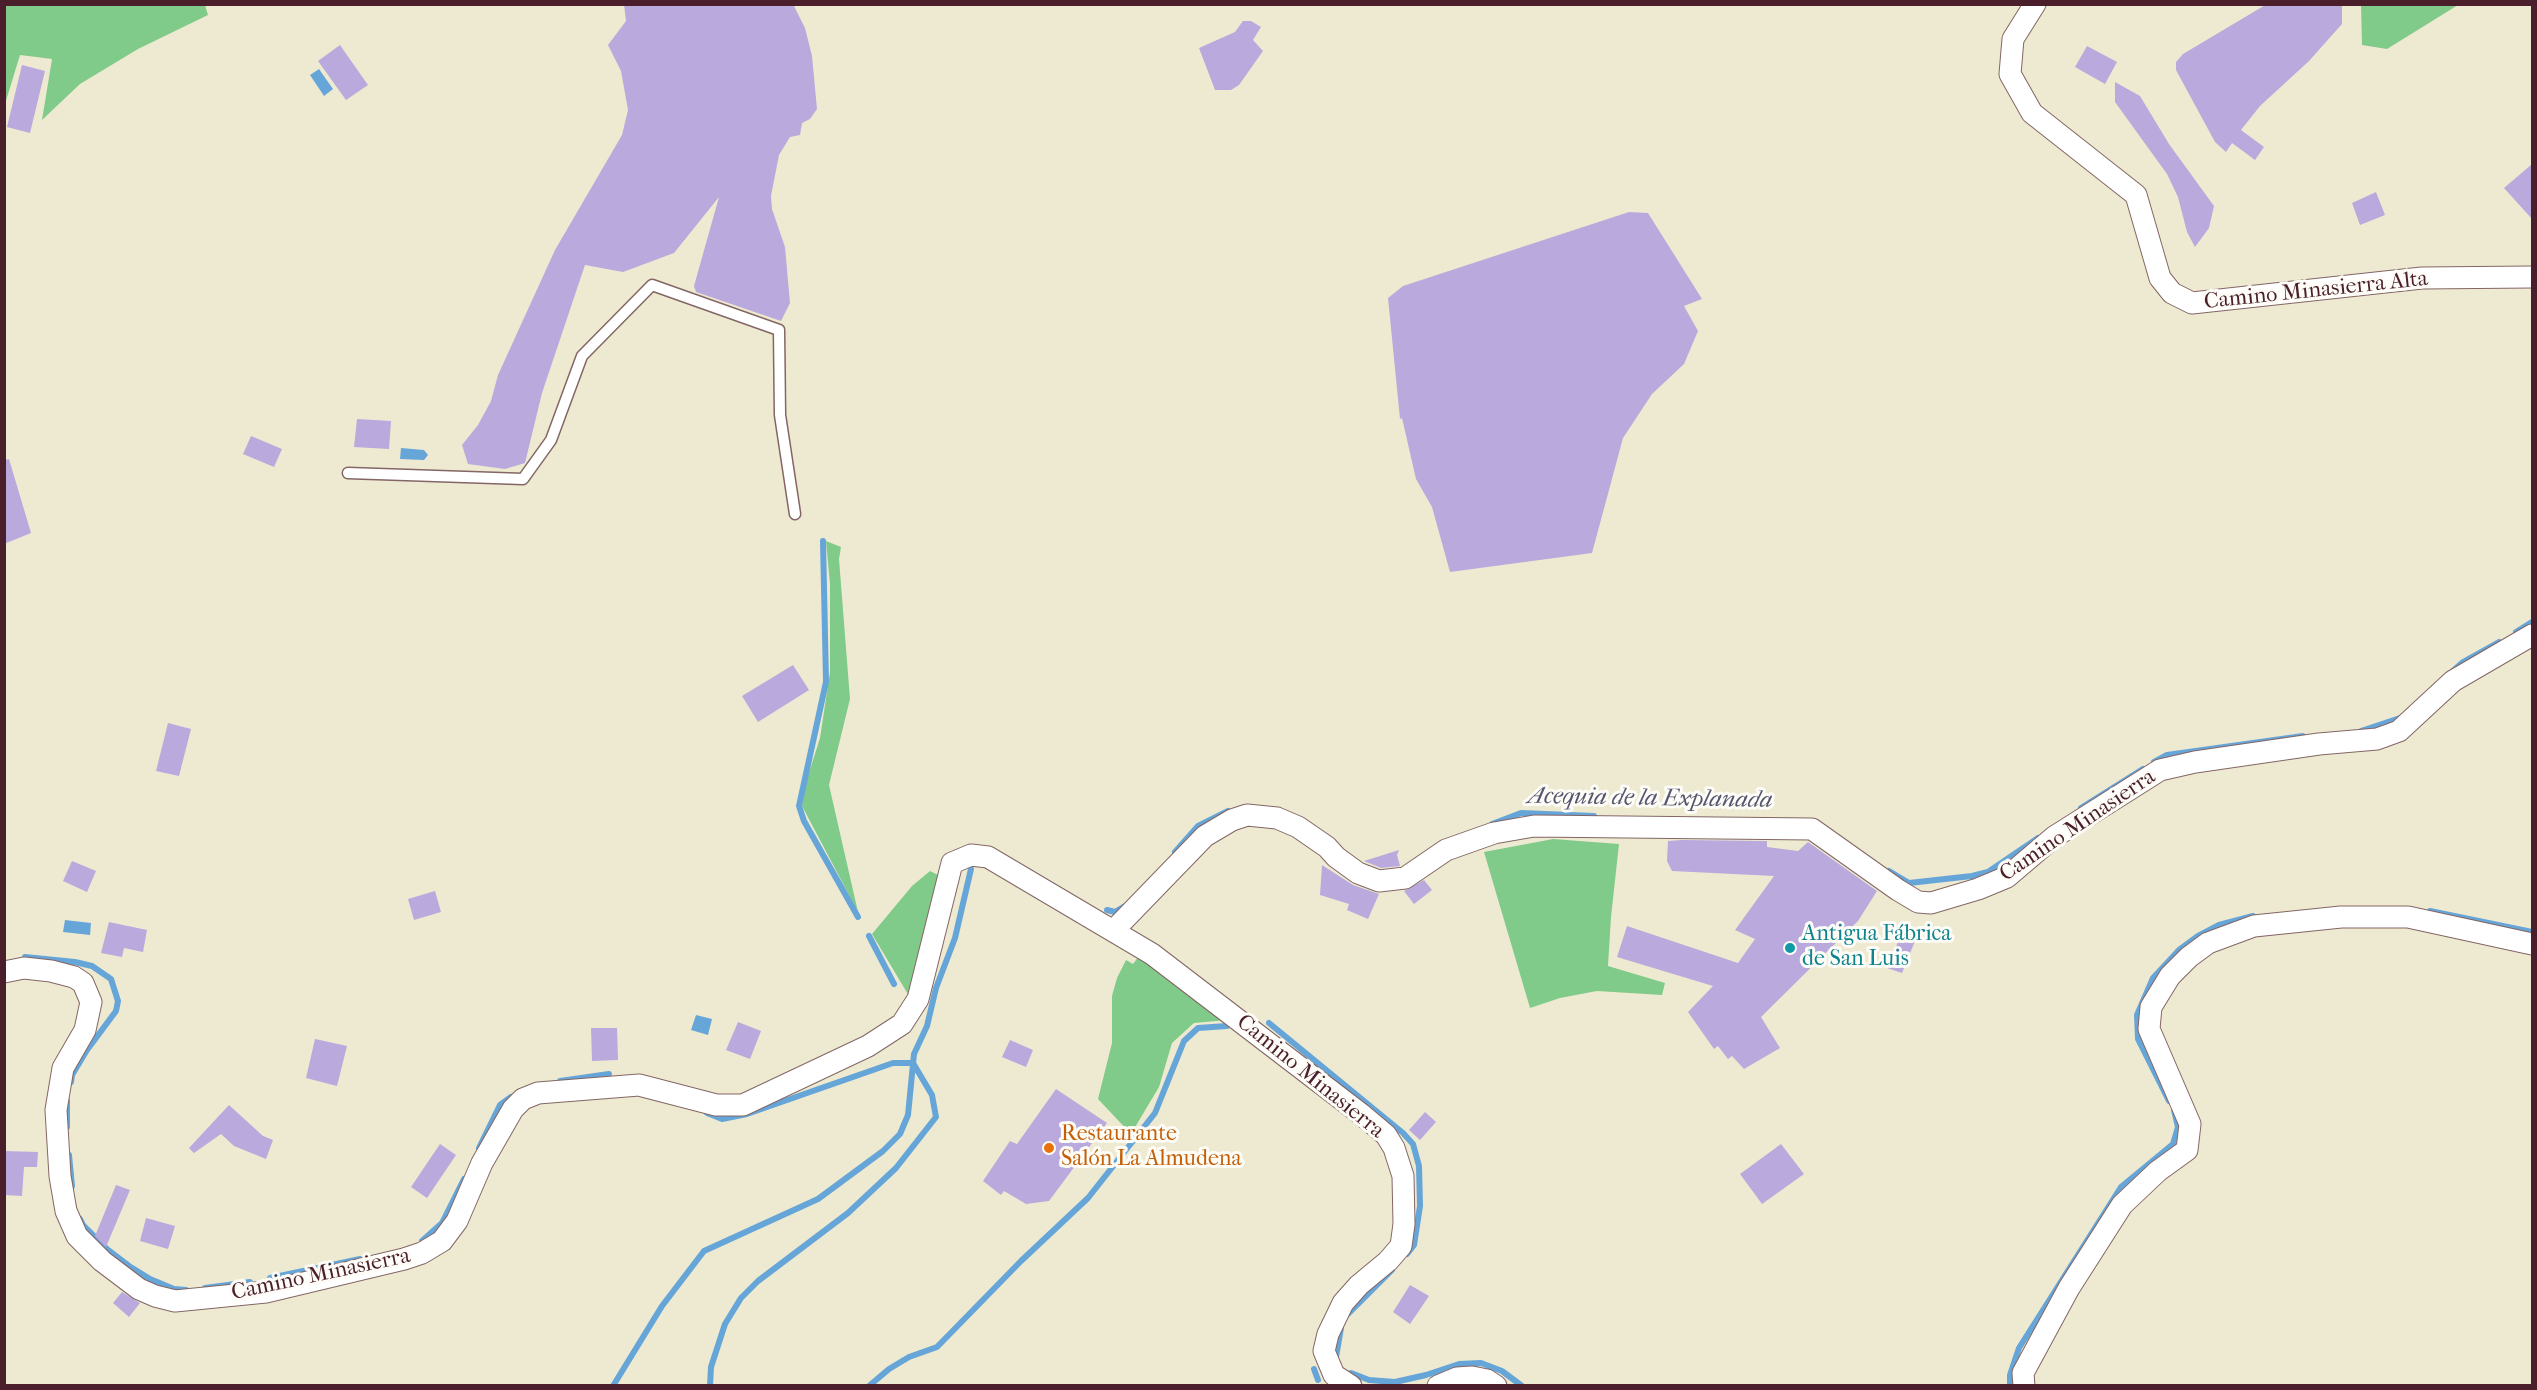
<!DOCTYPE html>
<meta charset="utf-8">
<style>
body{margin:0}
#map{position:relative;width:2537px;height:1390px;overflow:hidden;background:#eeead1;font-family:"IM FELL French Canon",serif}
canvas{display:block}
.frame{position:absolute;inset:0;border:6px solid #4a1f2b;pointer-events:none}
</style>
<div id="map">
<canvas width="2537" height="1390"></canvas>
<div class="frame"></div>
</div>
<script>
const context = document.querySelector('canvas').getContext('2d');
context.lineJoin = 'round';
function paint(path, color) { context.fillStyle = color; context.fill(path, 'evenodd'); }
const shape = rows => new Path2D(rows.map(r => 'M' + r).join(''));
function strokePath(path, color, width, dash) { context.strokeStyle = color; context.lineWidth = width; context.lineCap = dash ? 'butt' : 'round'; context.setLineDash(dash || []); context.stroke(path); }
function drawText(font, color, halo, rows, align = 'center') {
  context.font = font + ' "IM FELL French Canon",serif'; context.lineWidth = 6; context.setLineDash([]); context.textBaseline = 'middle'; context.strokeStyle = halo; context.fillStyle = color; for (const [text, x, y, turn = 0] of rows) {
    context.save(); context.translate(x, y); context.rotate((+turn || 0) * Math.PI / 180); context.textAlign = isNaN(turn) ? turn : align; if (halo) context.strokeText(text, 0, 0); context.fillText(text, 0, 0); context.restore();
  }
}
paint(shape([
 [5,4,205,5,208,15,138,49,80,84,42,120,52,59,20,55,5,104],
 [2361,5,2361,4,2458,5,2387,49,2362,45],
 [826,541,841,547,839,559,850,699,829,785,858,912,802,806,807,779,820,738,830,672,830,584],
 [1553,839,1619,844,1611,917,1608,966,1665,983,1662,995,1597,991,1560,998,1530,1008,1484,852],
 [930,871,938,875,939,888,909,996,872,934,912,886],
 [1139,956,1227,1020,1194,1023,1172,1043,1159,1087,1131,1134,1098,1099,1112,1043,1112,996,1117,978,1126,960,1133,964]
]), '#80cb89');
paint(shape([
 [319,69,333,89,324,96,310,75],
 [401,448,424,450,428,455,424,460,400,459],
 [65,920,91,923,90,935,63,932],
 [696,1015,712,1019,708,1035,691,1030]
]), '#66a5d8');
strokePath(shape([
 [823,541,826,682,799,806,804,821,858,917],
 [2516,632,2532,622],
 [2454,670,2463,662,2499,642],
 [2361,731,2403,717],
 [2154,762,2167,755,2303,736],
 [2081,808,2143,769],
 [1492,824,1521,813,1594,816],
 [1175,852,1198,826,1228,811],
 [1889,871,1909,883,1972,876,1988,872,2038,838],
 [1107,910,1115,912,1125,906],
 [2430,911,2532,932],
 [869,936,894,984],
 [25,957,75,962,92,966,111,979,118,1001,116,1011,87,1050,72,1075,71,1082],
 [1269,1023,1403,1133,1413,1144,1419,1166,1420,1206,1414,1245,1407,1254],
 [560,1081,609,1074],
 [67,1101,67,1127],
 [2169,1101,2138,1039,2137,1015,2153,978,2179,950,2198,936,2219,925,2253,916],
 [707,1113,722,1119,747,1114,893,1063,913,1063,932,1095,936,1117,896,1168,848,1213,758,1281,741,1298,725,1324,711,1367,710,1386],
 [479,1148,500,1105,511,1097],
 [69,1155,72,1186],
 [80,1219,83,1225,108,1250,129,1266,150,1279,174,1289,186,1290],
 [422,1241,442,1223,464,1179],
 [270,1278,360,1259],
 [205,1288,250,1282],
 [1346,1316,1392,1270],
 [1336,1357,1341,1328],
 [1314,1369,1318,1380],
 [1351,1373,1369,1380,1395,1382,1426,1375,1459,1364,1481,1363,1502,1371,1522,1386],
 [613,1386,662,1306,704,1251,818,1199,883,1151,900,1134,908,1115,914,1054,927,1026,936,988,955,938,971,869],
 [869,1386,889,1369,909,1357,937,1347,1021,1261,1088,1198,1155,1113,1184,1041,1198,1028,1227,1026],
 [2010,1386,2010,1375,2019,1348,2121,1187,2173,1144,2178,1127,2174,1110]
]), '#66a5d8', 6);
paint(shape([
 [624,4,793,4,805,28,812,56,817,109,810,119,802,123,800,135,790,137,779,155,771,196,772,209,785,247,790,303,781,321,696,292,694,286,719,197,674,253,623,272,585,265,542,393,525,463,505,469,468,464,462,445,478,425,491,401,498,375,555,250,622,135,628,110,621,71,608,45,626,21],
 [2267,4,2342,4,2342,24,2309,61,2260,106,2241,130,2264,147,2255,160,2232,143,2226,152,2215,142,2176,70,2176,62,2183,54],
 [1243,21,1251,21,1261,27,1253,40,1263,51,1239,85,1231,90,1215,90,1199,48,1235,32],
 [340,45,368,85,346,100,318,61],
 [2087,46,2117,62,2105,84,2075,67],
 [22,65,45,71,30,133,7,127],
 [2115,82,2140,96,2169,144,2214,206,2209,228,2195,247,2187,232,2178,197,2167,174,2115,102],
 [2532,164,2532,219,2504,188],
 [2376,192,2385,215,2360,225,2352,203],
 [1629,212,1648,213,1702,299,1684,306,1698,331,1684,364,1652,394,1623,438,1592,553,1450,572,1432,507,1416,479,1402,418,1400,419,1388,298,1403,286],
 [357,419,391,421,389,449,354,447],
 [251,436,282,449,274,467,243,454],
 [9,459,31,533,4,544,4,460],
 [793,665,809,690,758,722,742,696],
 [168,723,191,729,179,776,156,771],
 [1682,840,1767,841,1767,847,1798,851,1808,842,1877,891,1858,921,1761,1017,1780,1048,1744,1069,1732,1056,1728,1059,1718,1046,1714,1049,1688,1012,1713,986,1617,957,1627,926,1738,963,1755,939,1735,930,1774,876,1672,871,1667,861,1668,841],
 [1399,850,1397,855,1400,866,1381,868,1364,861],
 [72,861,96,871,87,892,63,881],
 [1322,865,1353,885,1379,894,1368,919,1347,910,1349,904,1320,895],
 [1424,880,1432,890,1414,904,1404,891],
 [435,891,441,912,414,920,408,899],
 [109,922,147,930,143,952,124,948,122,957,101,953],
 [1901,935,1915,941,1902,973,1887,968],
 [738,1022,761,1031,750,1059,726,1050],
 [591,1028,617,1028,618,1060,592,1061],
 [315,1039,347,1046,337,1086,306,1078],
 [1010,1040,1033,1050,1026,1067,1002,1057],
 [1056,1089,1107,1123,1049,1201,1026,1204,1004,1191,1001,1195,983,1181,1010,1141,1017,1144],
 [229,1105,263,1136,273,1140,266,1159,234,1146,221,1134,194,1153,189,1148],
 [1425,1112,1436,1122,1420,1140,1409,1130],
 [440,1144,456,1155,427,1198,411,1187],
 [1781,1144,1804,1174,1762,1204,1740,1174],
 [4,1151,38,1152,37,1167,24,1167,22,1196,4,1195],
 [116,1185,130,1190,106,1247,95,1236],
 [146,1218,175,1226,168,1249,140,1241],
 [1410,1285,1429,1296,1410,1324,1393,1312],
 [122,1292,140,1303,129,1317,113,1303]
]), '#b9a9dd');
const lane = shape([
 [348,473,523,479,551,440,582,356,652,285,779,330,780,415,795,514]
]);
const street = shape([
 [2035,4,2013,39,2010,74,2032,113,2136,195,2160,278,2172,293,2192,303,2422,278,2532,277],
 [1114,930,1205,836,1232,820,1247,815,1277,818,1298,827,1327,847,1336,857,1358,873,1379,881,1405,878,1446,850,1494,833,1534,826,1812,829,1898,890,1918,902,1931,903,1978,889,2007,877,2054,837,2160,770,2195,762,2319,744,2377,739,2399,731,2453,681,2532,635],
 [4,972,24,968,51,971,74,977,83,983,91,1002,85,1030,63,1068,56,1110,60,1176,66,1211,77,1236,102,1261,139,1289,155,1296,175,1301,266,1292,404,1259,422,1253,442,1241,457,1221,482,1163,513,1109,523,1099,538,1093,639,1085,716,1105,743,1105,868,1046,902,1024,918,999,952,863,971,855,988,857,1152,954,1361,1114,1386,1135,1394,1148,1403,1176,1404,1224,1401,1246,1388,1261,1359,1285,1343,1303,1328,1334,1324,1351,1334,1375,1351,1386],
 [1438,1386,1457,1378,1472,1377,1487,1380,1496,1386],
 [2024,1386,2023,1373,2069,1288,2122,1205,2158,1171,2187,1150,2190,1124,2149,1029,2151,1007,2170,976,2189,957,2208,943,2254,926,2341,917,2408,917,2532,944]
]);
strokePath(lane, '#836665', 13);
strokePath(street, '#836665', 23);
strokePath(lane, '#fff', 10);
strokePath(street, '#fff', 21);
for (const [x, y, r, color] of [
 [1790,948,6,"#0f9aa8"],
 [1049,1148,6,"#e8710a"]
]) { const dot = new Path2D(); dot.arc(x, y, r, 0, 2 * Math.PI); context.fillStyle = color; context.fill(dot); strokePath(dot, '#fdfcf7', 2); }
drawText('22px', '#4a1f2b', '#fdfcf7', [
 ["Camino Minasierra Alta",2316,291,-6],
 ["Camino Minasierra",2078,826,-34],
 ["Camino Minasierra",1310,1077,39],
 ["Camino Minasierra",321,1275,-12]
]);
drawText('22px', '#0d838f', '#fdfcf7', [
 ["Antigua Fábrica",1802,935],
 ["de San Luis",1802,960]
], 'left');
drawText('22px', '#c56008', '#fdfcf7', [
 ["Restaurante",1061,1135],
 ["Salón La Almudena",1061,1160]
], 'left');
drawText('italic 24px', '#555570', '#fdfcf7', [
 ["Acequia de la Explanada",1650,799,1]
]);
</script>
